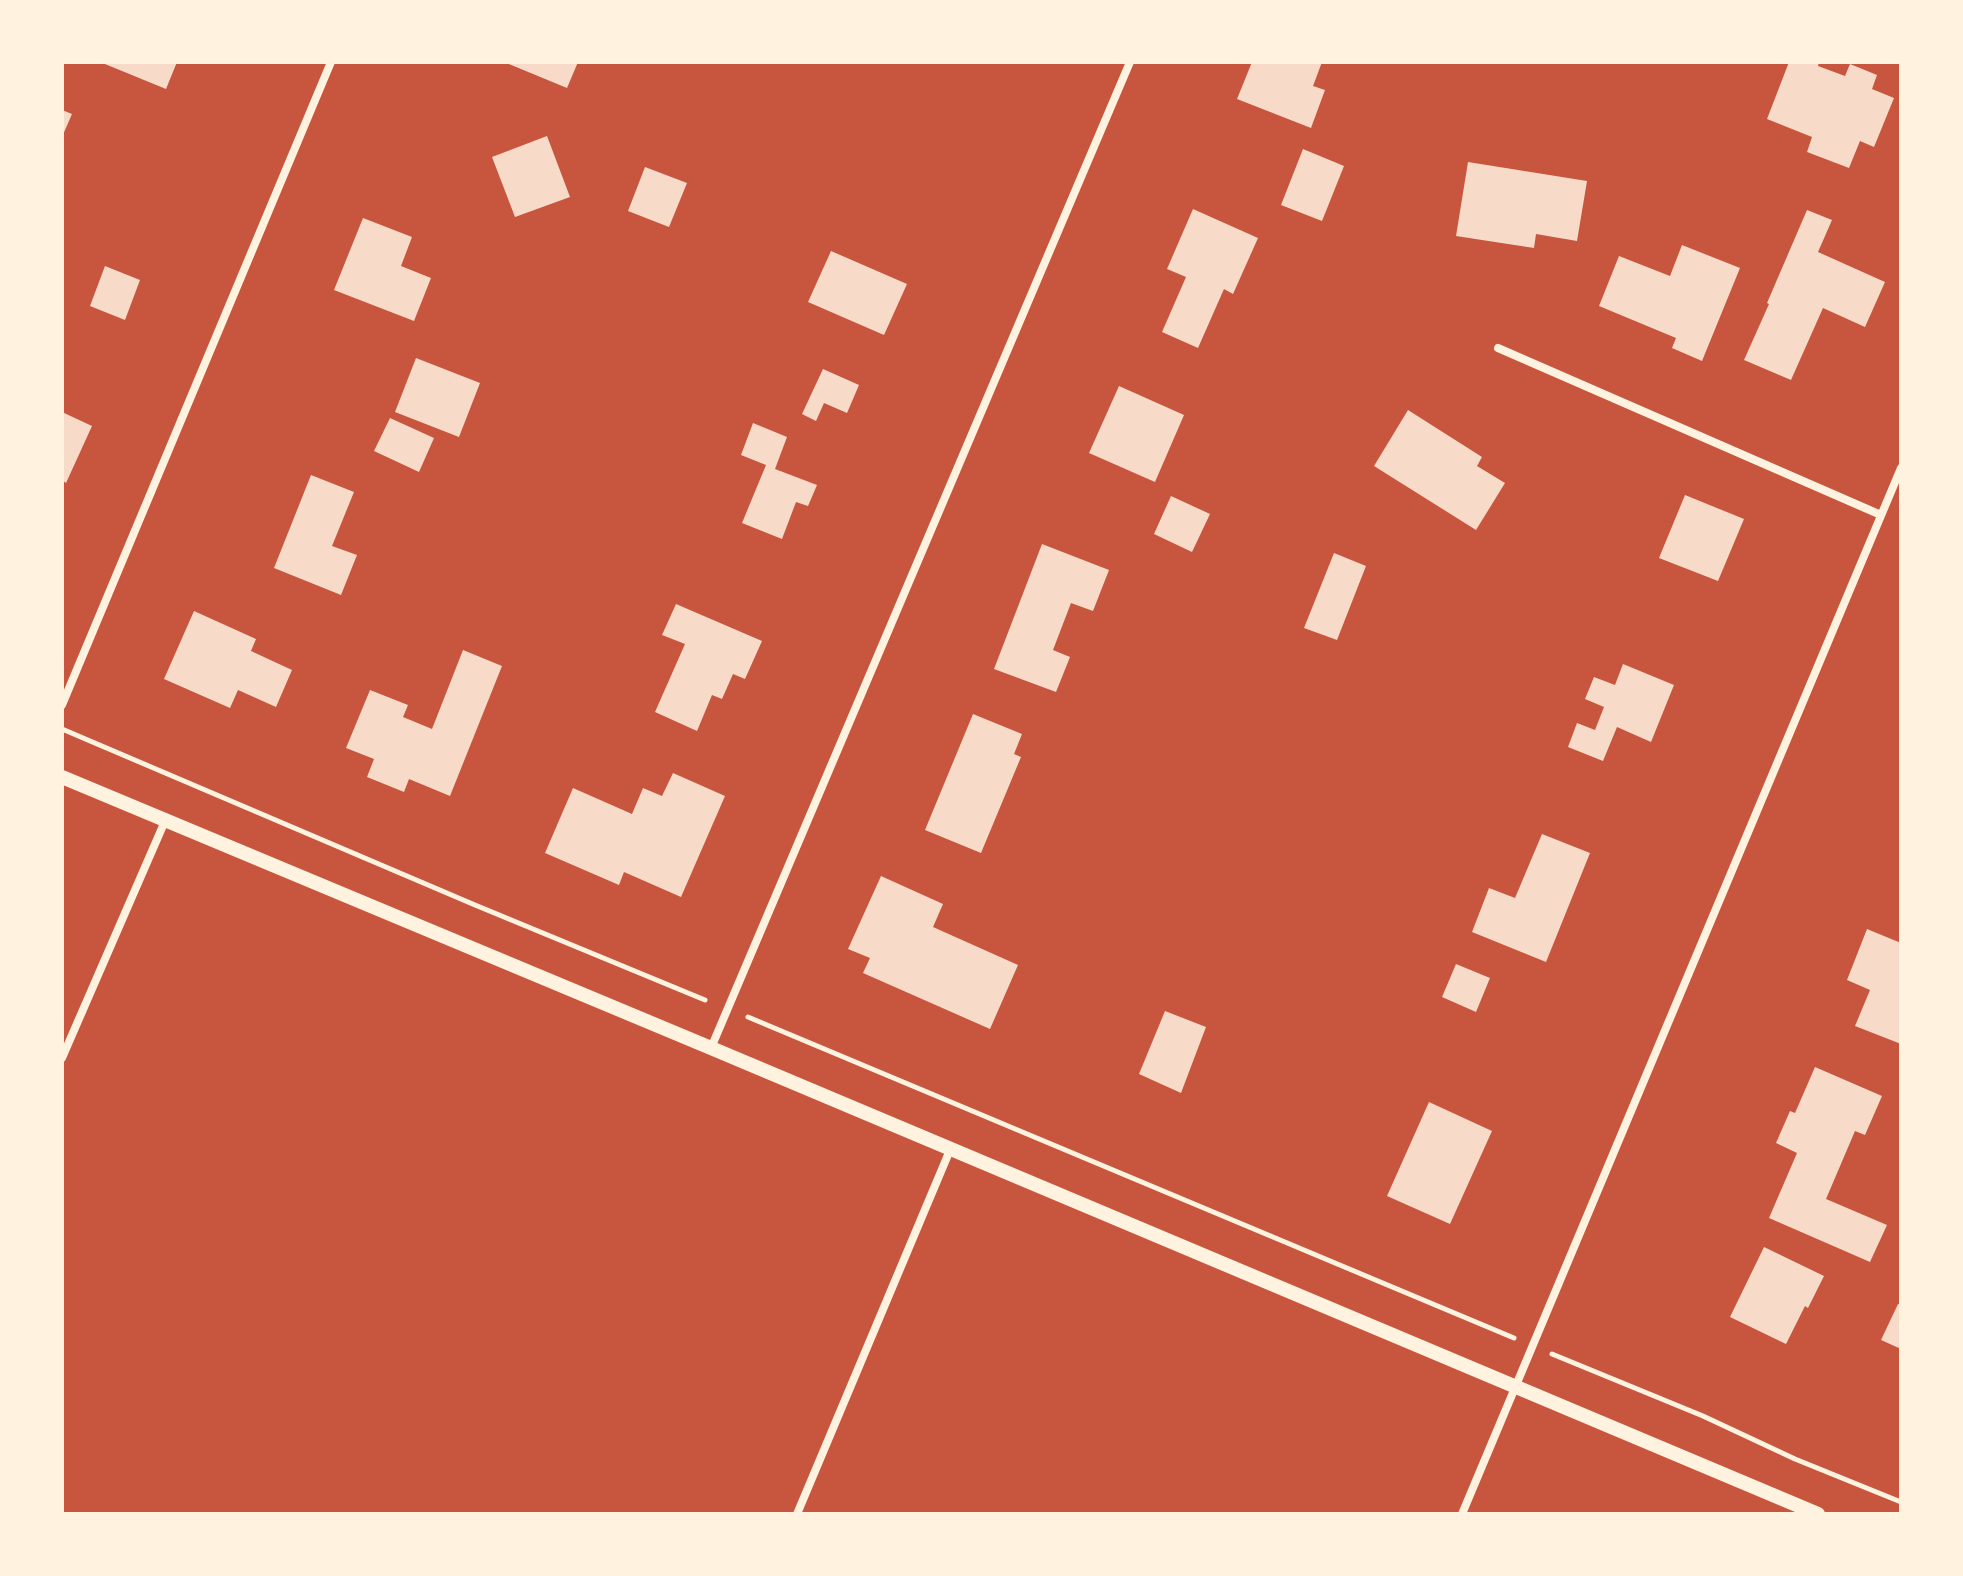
<!DOCTYPE html>
<style>
body{margin:0}
#map{position:relative;width:1963px;height:1576px;overflow:hidden;background:#c8553d;font-family:Inter,sans-serif}
canvas{display:block}
.frame{position:absolute;inset:0;border:64px solid #fff3e0;pointer-events:none}
</style>
<div id="map">
<canvas width="1963" height="1576"></canvas>
<div class="frame"></div>
</div>
<script>
const context = document.querySelector('canvas').getContext('2d');
context.lineJoin = 'round';
function paint(path, color) { context.fillStyle = color; context.fill(path, 'evenodd'); }
const shape = rows => new Path2D(rows.map(r => 'M' + r).join(''));
function strokePath(path, color, width, dash) { context.strokeStyle = color; context.lineWidth = width; context.lineCap = dash ? 'butt' : 'round'; context.setLineDash(dash || []); context.stroke(path); }
paint(shape([
 [100,62,177,62,166,89],
 [504,62,578,62,567,88],
 [1252,62,1322,62,1313,86,1325,90,1311,128,1237,99],
 [1789,62,1819,62,1818,66,1845,76,1850,64,1877,75,1872,89,1894,98,1874,147,1860,141,1849,168,1807,152,1812,137,1767,119],
 [62,110,72,114,62,137],
 [547,136,570,197,515,217,492,157],
 [1303,149,1344,166,1322,221,1281,205],
 [1468,162,1587,181,1577,241,1536,234,1534,248,1456,236],
 [645,167,687,183,669,227,628,211],
 [1193,209,1258,238,1233,294,1224,289,1198,348,1162,332,1186,277,1167,269],
 [1807,210,1832,220,1818,252,1885,282,1865,327,1823,308,1791,380,1744,360,1769,304,1767,303],
 [363,218,412,237,401,266,431,278,414,321,334,290],
 [1682,245,1740,268,1702,361,1672,348,1676,338,1599,306,1619,256,1670,276],
 [831,251,907,284,884,335,808,302],
 [105,266,140,280,125,320,90,306],
 [416,358,480,383,459,437,395,412],
 [823,369,859,385,847,413,824,403,816,421,802,414],
 [1119,386,1184,415,1155,482,1089,453],
 [1408,410,1482,457,1477,466,1505,483,1476,530,1374,466],
 [62,412,92,426,66,483,62,480],
 [390,418,434,438,419,472,374,451],
 [753,423,787,437,775,469,817,485,808,506,796,502,782,539,742,523,766,465,741,455],
 [311,475,354,492,332,546,357,555,341,595,274,568],
 [1685,495,1744,519,1718,581,1659,558],
 [1171,496,1210,514,1192,552,1154,534],
 [1042,544,1109,570,1093,611,1071,603,1053,650,1070,657,1056,692,994,669],
 [1334,553,1366,566,1337,640,1304,628],
 [676,604,762,641,745,679,733,674,722,699,712,695,697,731,655,712,685,644,662,635],
 [194,611,256,639,251,651,292,670,276,707,238,690,230,708,164,679],
 [463,650,502,666,450,796,409,779,404,792,367,777,374,759,346,748,370,690,408,705,403,717,432,729],
 [1623,664,1674,685,1651,742,1617,727,1603,761,1568,747,1577,723,1595,730,1604,707,1585,699,1594,677,1615,685],
 [973,714,1022,734,1014,754,1021,757,981,853,925,830],
 [673,773,725,796,681,897,624,872,619,885,545,853,573,788,632,814,643,788,662,796],
 [1542,834,1590,853,1546,962,1472,932,1489,888,1515,898],
 [881,876,943,904,933,927,1018,965,990,1029,863,973,870,958,848,949],
 [1867,929,1901,943,1901,1044,1855,1026,1870,990,1847,980],
 [1456,964,1490,978,1476,1012,1442,997],
 [1165,1011,1206,1027,1181,1093,1139,1074],
 [1815,1067,1882,1096,1865,1135,1855,1131,1826,1199,1887,1225,1870,1262,1769,1218,1797,1153,1776,1143,1790,1111,1795,1113],
 [1429,1102,1492,1131,1450,1224,1387,1196],
 [1764,1247,1824,1276,1808,1308,1805,1306,1786,1344,1730,1317],
 [1898,1304,1901,1305,1901,1349,1881,1340]
]), '#f7dbc8');
strokePath(shape([
 [62,729,475,905,705,1000],
 [748,1017,1514,1338],
 [1552,1354,1703,1416,1795,1459,1901,1502]
]), '#fff3e0', 5);
strokePath(shape([
 [1498,348,1881,515],
 [62,705,331,62],
 [711,1048,1130,62],
 [62,1058,165,821],
 [797,1514,950,1150],
 [1462,1514,1901,468]
]), '#fff3e0', 8);
strokePath(shape([
 [62,777,711,1048,1818,1514]
]), '#fff3e0', 14);
</script>
